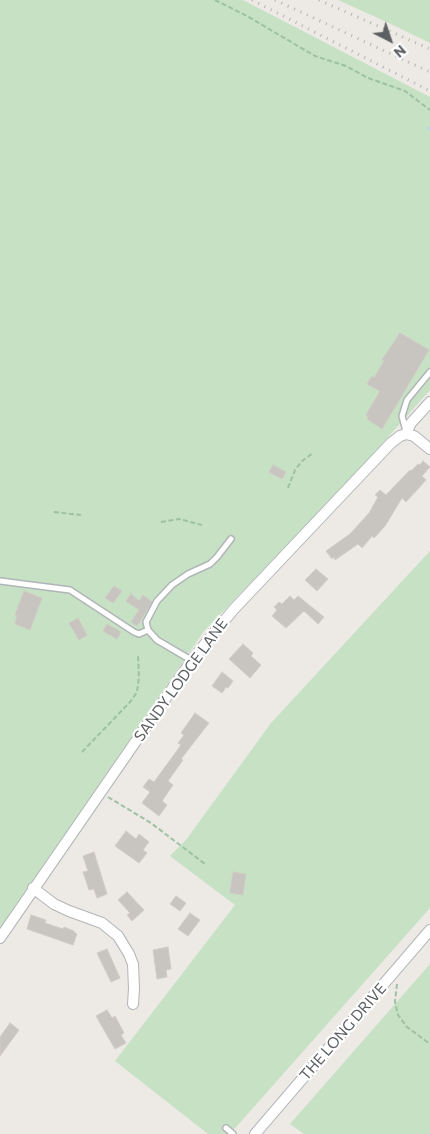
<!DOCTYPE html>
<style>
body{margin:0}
#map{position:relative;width:430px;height:1134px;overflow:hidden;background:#edeae5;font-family:Commissioner,sans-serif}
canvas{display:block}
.north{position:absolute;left:365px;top:15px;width:50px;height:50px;-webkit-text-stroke:4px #fff;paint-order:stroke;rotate:139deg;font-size:14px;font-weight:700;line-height:20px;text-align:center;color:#5c6063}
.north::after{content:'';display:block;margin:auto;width:18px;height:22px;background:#5c6063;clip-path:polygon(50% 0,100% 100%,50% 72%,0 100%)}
</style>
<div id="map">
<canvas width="430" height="1134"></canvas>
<div class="north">N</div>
</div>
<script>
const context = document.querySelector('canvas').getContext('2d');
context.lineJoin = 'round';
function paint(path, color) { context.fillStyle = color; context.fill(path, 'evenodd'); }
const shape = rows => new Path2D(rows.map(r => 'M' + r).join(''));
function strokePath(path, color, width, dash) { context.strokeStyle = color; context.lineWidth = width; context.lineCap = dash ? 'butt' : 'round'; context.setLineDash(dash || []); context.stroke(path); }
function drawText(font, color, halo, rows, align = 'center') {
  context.font = font + ' Commissioner,sans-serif'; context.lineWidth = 4.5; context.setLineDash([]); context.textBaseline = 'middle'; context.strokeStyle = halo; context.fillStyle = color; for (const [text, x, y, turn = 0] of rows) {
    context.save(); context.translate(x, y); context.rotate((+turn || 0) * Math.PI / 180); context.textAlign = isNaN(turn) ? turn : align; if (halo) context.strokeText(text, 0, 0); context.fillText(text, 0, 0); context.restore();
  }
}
paint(shape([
 [0,0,243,0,430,97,430,390,347,483,204,631,0,929],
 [338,0,430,0,430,43,391,24],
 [430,551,430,908,230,1134,208,1134,115,1061,235,905,170,856,186,840,271,723],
 [430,964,430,1134,304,1134,290,1124]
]), '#c6e1c4');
strokePath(shape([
 [429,129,430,128]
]), '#aedaf4', 3);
const building = shape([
 [400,333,429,350,382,429,367,419,368,417,366,415,380,391,367,384,372,376,374,378,384,361,382,360,400,333],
 [423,461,430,467,422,476,426,480,406,502,402,498,385,526,374,538,372,536,362,548,358,544,335,560,334,557,332,559,326,551,350,534,369,513,378,497,375,495,380,490,386,495,410,470,411,471,418,464,420,465,423,461],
 [273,465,286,472,282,479,269,472,273,465],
 [316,569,328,579,317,591,305,580,316,569],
 [114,586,122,591,113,603,105,598,114,586],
 [24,591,42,598,30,630,15,624,17,616,15,615,24,591],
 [131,594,139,601,143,595,152,602,137,626,131,622,139,610,126,601,131,594],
 [290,596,294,600,298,596,324,617,318,624,304,611,286,628,272,616,277,610,274,607,279,602,282,604,290,596],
 [78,618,87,635,79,640,69,623,78,618],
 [107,624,121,632,117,639,103,631,107,624],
 [243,644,253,653,251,656,261,665,250,678,229,659,243,644],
 [222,672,233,681,228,688,226,687,222,693,212,686,222,672],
 [195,713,209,723,181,759,183,760,168,781,173,785,162,801,167,805,159,816,142,803,150,792,143,787,149,779,154,782,181,745,178,743,184,735,181,733,195,713],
 [126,831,136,839,139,834,149,842,143,850,147,853,139,863,115,846,126,831],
 [94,852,107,894,97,898,94,889,89,890,83,872,88,871,83,856,94,852],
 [233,872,246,874,243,895,230,893,233,872],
 [127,892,144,910,132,921,127,915,130,913,118,900,127,892],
 [176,896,186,903,180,911,170,904,176,896],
 [190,913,200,920,188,936,178,929,190,913],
 [31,915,46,920,45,923,63,929,64,927,74,931,74,932,77,934,73,945,27,929,31,915],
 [168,947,171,969,166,970,167,977,157,979,153,950,168,947],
 [107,949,120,978,111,982,97,953,107,949],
 [107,1010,112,1018,115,1016,124,1033,121,1035,126,1043,115,1049,96,1016,107,1010],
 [10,1023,19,1030,0,1056,0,1037,10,1023]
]);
paint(building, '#c8c5c1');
strokePath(building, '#d1ccc4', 1);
const lane = shape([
 [406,431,402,416,407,400,430,372],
 [0,581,70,590,134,632,139,634,148,630],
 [191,660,157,640,148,630,146,622,157,601,172,585,188,574,210,564,217,557,231,539],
 [226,1128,233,1134]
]);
const street = shape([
 [406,434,414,436,430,449],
 [33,888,54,904,69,911,102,923,118,936,129,954,133,964,134,989,133,1004],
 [0,938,192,660,213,634,234,609,391,443,400,436,406,434,411,423,430,402],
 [255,1134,430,930]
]);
strokePath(lane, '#b2b5b8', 8);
strokePath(street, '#b2b5b8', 12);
strokePath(shape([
 [215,0,247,16,315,56,346,66,368,78,405,91,430,110],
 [288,488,295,470,302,461,313,453],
 [54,512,81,515],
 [161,522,179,519,202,525],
 [82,752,131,701,137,692,139,677,138,656],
 [108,797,151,823,205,864],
 [397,984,395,1002,398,1015,407,1027,430,1044]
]), '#9ec1a6', 2, [5, 2.5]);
strokePath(lane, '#fff', 5);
strokePath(street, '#fff', 10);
strokePath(shape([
 [252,0,430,91],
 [275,0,430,72],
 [319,0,430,49]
]), '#b2b3b3', 3, [1, 6]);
drawText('15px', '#5c6063', '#fff', [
 ["SANDY LODGE LANE",181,680,-54],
 ["THE LONG DRIVE",343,1032,-49]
]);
</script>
